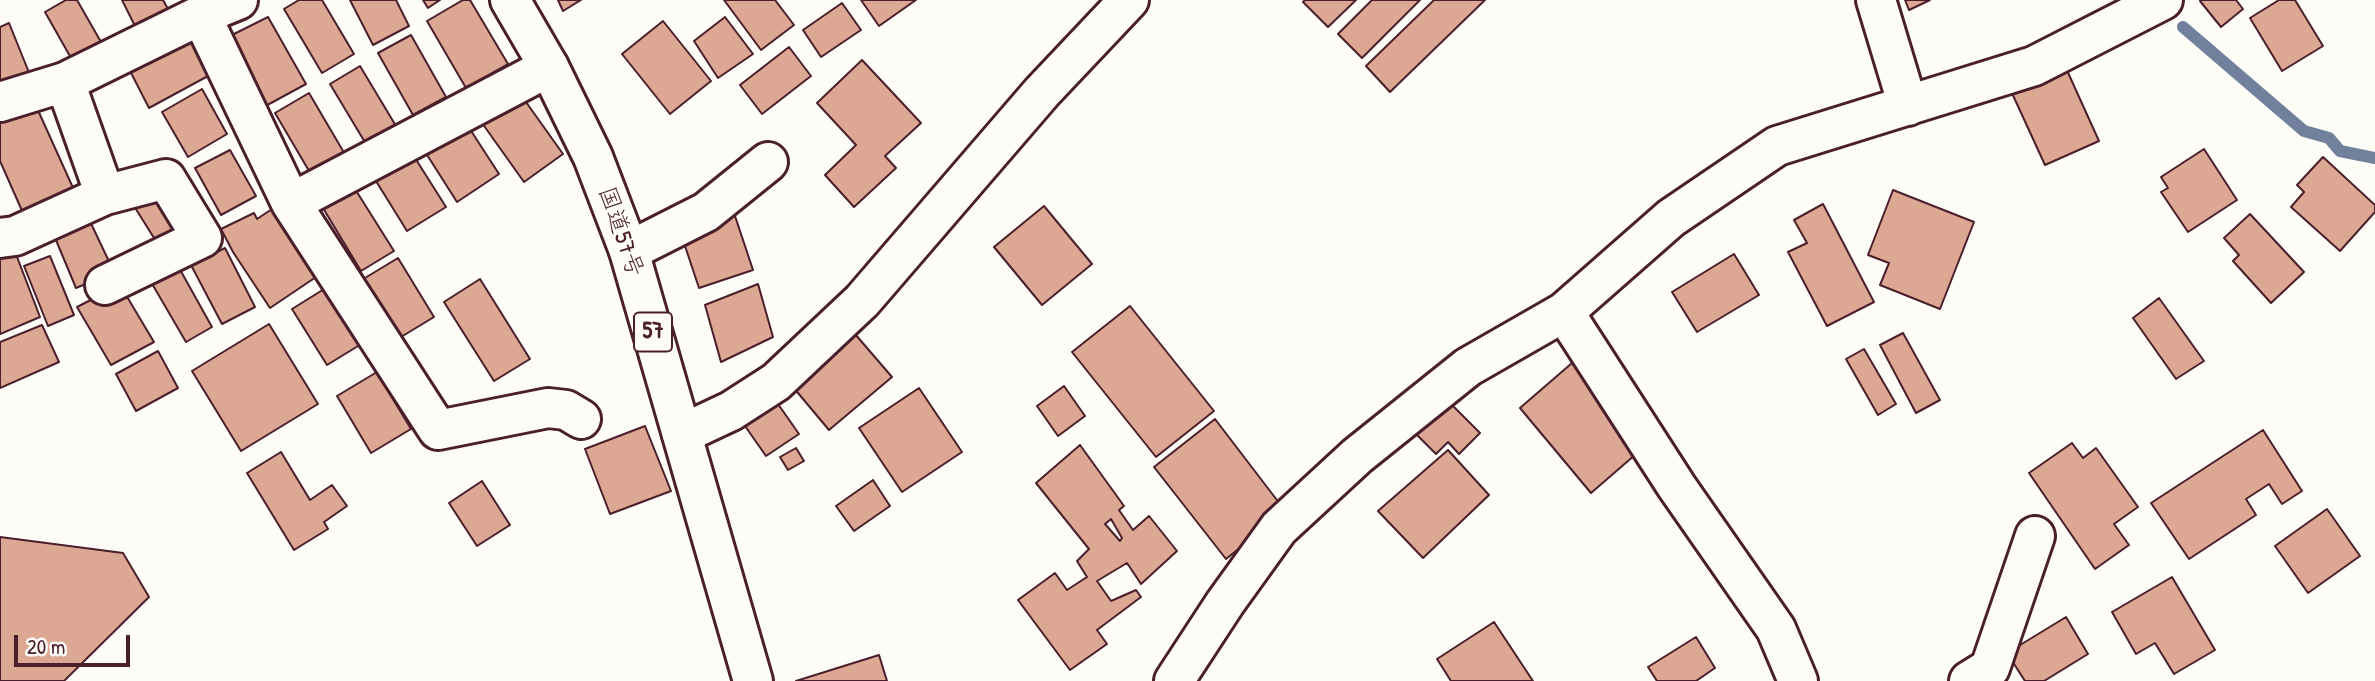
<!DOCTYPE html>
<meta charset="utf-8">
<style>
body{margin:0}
#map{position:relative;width:2375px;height:681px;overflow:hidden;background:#fdfcf7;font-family:"Patrick Hand",sans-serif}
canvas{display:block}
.scale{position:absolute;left:14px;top:635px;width:116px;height:32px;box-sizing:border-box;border:4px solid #4a1f2b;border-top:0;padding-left:9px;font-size:21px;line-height:24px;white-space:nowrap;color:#4a1f2b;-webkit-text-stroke:5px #fdfcf7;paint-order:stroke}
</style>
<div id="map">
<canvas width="2375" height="681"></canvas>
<div class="scale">20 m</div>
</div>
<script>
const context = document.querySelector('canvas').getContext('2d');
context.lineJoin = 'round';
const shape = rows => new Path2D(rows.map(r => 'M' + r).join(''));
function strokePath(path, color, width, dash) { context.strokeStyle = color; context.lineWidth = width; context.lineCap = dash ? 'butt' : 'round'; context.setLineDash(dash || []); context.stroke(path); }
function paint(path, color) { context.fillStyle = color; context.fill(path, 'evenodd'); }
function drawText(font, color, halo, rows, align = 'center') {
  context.font = font + ' "Patrick Hand","Klee One",sans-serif'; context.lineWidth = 6; context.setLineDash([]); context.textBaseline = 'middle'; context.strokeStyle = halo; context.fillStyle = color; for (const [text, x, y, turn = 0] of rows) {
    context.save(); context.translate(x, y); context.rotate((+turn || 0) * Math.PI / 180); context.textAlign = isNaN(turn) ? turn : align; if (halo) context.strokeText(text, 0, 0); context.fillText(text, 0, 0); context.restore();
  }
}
strokePath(shape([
 [2183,27,2304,131,2329,138,2340,151,2375,158]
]), '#71809c', 12);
const building = shape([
 [66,0,77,0,101,42,71,58,45,12,66,0],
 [122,0,163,0,168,9,135,26,122,0],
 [299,0,322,0,354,54,322,73,284,9,299,0],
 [350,0,396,0,409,26,373,45,350,0],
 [423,0,440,0,428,8,423,0],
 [463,0,470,0,508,64,466,88,427,21,463,0],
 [558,0,581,0,563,11,558,0],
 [724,0,775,0,794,25,761,50,724,0],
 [861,0,916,0,879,26,861,0],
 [1305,0,1356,0,1328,27,1303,2,1305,0],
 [1372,0,1420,0,1362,58,1338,34,1372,0],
 [1434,0,1485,0,1390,92,1366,66,1434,0],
 [1905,0,1930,0,1909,10,1905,0],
 [2202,0,2236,0,2243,9,2221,27,2200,1,2202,0],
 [2279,0,2295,0,2323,46,2282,71,2250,18,2279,0],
 [842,3,861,30,821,57,803,30,842,3],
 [268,17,306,84,260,109,222,40,268,17],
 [725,17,753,54,718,78,694,41,725,17],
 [663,21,711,81,670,114,622,54,663,21],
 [9,23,30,75,0,87,0,27,9,23],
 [187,35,208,76,149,108,127,65,187,35],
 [411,35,446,97,413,115,378,53,411,35],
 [789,47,811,76,762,114,740,85,789,47],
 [862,60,921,123,885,156,896,168,854,207,825,175,856,145,817,103,862,60],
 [360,66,399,131,369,149,330,84,360,66],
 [2065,66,2099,141,2045,165,2011,91,2065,66],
 [202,89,227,134,188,157,162,112,202,89],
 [309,93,346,156,312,176,275,113,309,93],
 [521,95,563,154,524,182,482,123,521,95],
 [32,97,74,190,23,213,0,161,0,112,32,97],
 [464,120,499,174,457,202,422,147,464,120],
 [2204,149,2237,200,2188,232,2161,192,2168,188,2161,177,2204,149],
 [230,150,256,196,221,215,195,168,230,150],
 [410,150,446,207,407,231,371,173,410,150],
 [2323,157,2375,205,2375,212,2340,251,2291,207,2304,192,2297,185,2323,157],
 [161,188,192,237,164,254,134,206,161,188],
 [355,189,394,251,361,271,323,208,355,189],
 [1893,190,1974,222,1940,309,1880,285,1889,263,1868,255,1893,190],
 [1823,204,1874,302,1827,326,1788,252,1807,243,1794,220,1823,204],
 [278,205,322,273,270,308,233,252,221,229,254,213,257,219,278,205],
 [1044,206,1092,264,1042,305,994,247,1044,206],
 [2250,214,2304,272,2271,303,2233,261,2239,255,2224,238,2250,214],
 [87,215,114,272,76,288,53,233,87,215],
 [735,216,753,270,699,288,681,234,735,216],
 [225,248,255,307,222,324,191,265,225,248],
 [14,249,40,317,0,334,0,252,14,249],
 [1734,254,1759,295,1697,332,1672,292,1734,254],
 [50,256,74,315,48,326,24,266,50,256],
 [398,258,434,317,396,340,360,281,398,258],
 [178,266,212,327,186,342,151,282,178,266],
 [480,279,530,359,494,381,444,302,480,279],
 [758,284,773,337,721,362,705,305,758,284],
 [120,285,154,342,111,365,77,307,120,285],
 [329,286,363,343,327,365,292,309,329,286],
 [2159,298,2204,361,2176,379,2133,318,2159,298],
 [1130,306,1214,411,1156,457,1072,352,1130,306],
 [269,324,318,404,241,451,192,371,269,324],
 [42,325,59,362,0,388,0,342,42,325],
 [1903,333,1940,400,1916,413,1880,345,1903,333],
 [855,334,892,377,829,430,793,387,855,334],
 [1864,349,1896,404,1878,415,1846,359,1864,349],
 [158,351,178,388,136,411,116,374,158,351],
 [1572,363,1643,448,1591,493,1520,408,1572,363],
 [377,372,411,429,371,453,337,396,377,372],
 [1064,386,1085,416,1058,436,1037,406,1064,386],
 [919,388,962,452,902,492,859,428,919,388],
 [1443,396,1480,433,1459,454,1448,442,1436,454,1412,430,1443,396],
 [778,404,799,434,766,456,745,426,778,404],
 [1215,419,1283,508,1258,533,1226,559,1154,467,1215,419],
 [645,426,671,491,610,514,585,449,645,426],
 [2263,430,2302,491,2282,504,2269,484,2246,499,2256,515,2189,559,2151,503,2263,430],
 [2072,443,2083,458,2096,448,2138,507,2114,524,2129,545,2095,569,2029,473,2072,443],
 [1080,445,1124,506,1119,510,1133,530,1149,516,1177,551,1141,584,1127,563,1097,581,1111,601,1136,590,1141,597,1097,630,1107,644,1070,670,1018,600,1055,573,1067,590,1087,577,1077,561,1089,549,1036,483,1080,445],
 [1111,519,1122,538,1120,541,1105,524,1111,519],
 [796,448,804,461,788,470,780,457,796,448],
 [1448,450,1489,495,1423,558,1378,511,1448,450],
 [281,452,310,500,332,485,347,506,324,522,328,529,294,550,247,473,281,452],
 [873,480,890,506,854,531,836,506,873,480],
 [482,481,510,525,477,546,449,503,482,481],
 [2327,509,2360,556,2308,593,2275,546,2327,509],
 [0,537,123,553,149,597,64,681,0,681,0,537],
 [2172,577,2215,650,2174,674,2155,643,2136,654,2112,612,2172,577],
 [2066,617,2088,654,2044,681,2025,681,2007,653,2066,617],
 [1494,622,1533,681,1451,681,1437,659,1494,622],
 [1696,637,1715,668,1696,681,1657,681,1648,667,1696,637],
 [879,655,887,681,796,681,879,655]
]);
paint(building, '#dda893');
strokePath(building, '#4a1f2b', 2);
const street = shape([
 [1876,0,1908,106],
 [201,15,291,203,549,67],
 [65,82,105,195],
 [0,102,65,82,201,15,238,0],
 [291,203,438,430,548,408,566,410,581,419],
 [0,238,15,236,105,195,166,179,202,238,105,285],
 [629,251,706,212,768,162],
 [1564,312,1677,487,1776,629,1798,681],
 [682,434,731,411,776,382,862,301,1042,92,1129,0],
 [1174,681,1225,603,1279,528,1357,456,1468,367,1564,312,1671,218,1777,146,2034,66,2163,0],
 [1969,681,1990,668,2035,536]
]);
const highway = shape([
 [510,0,549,67,593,157,629,251,753,681]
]);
strokePath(street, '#4a1f2b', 44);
strokePath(highway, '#4a1f2b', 44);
strokePath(street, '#fdfcf7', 38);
strokePath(highway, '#fdfcf7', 38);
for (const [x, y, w] of [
 [653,332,38]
]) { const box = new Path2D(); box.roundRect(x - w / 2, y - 19.5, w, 39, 5); context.fillStyle = '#fdfcf7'; context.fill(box); strokePath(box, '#4a1f2b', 2); }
drawText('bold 23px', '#4a1f2b', null, [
 ["57",653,332]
]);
drawText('24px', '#4a1f2b', '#fdfcf7', [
 ["国道57号",620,232,71]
]);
</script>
